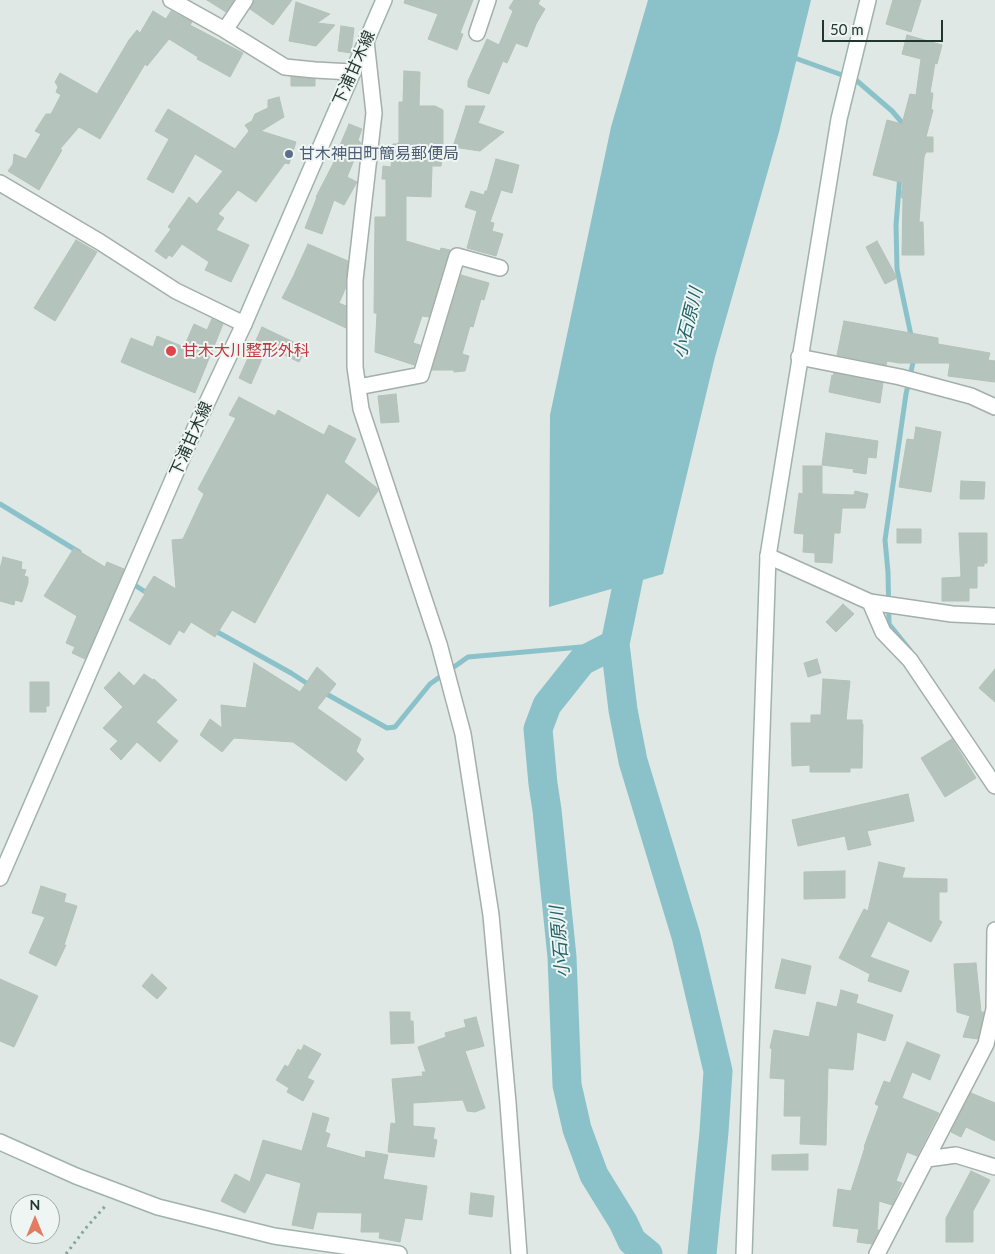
<!DOCTYPE html>
<meta charset="utf-8">
<style>
body{margin:0}
#map{position:relative;width:995px;height:1254px;overflow:hidden;background:#dfe8e4;font-family:Lato,sans-serif}
canvas{display:block}
.north{position:absolute;left:10px;top:1194px;width:50px;height:50px;box-sizing:border-box;background:#eff5f2;border:1px solid #9da9a4;border-radius:50%;rotate:0deg;font-size:14px;font-weight:700;line-height:20px;text-align:center;color:#223630}
.north::after{content:'';display:block;margin:auto;width:18px;height:22px;background:#e37b62;clip-path:polygon(50% 0,100% 100%,50% 72%,0 100%)}
.scale{position:absolute;left:822px;top:20px;width:121px;height:22px;box-sizing:border-box;border:2px solid #223630;border-top:0;padding-left:6px;font-size:15px;line-height:18px;white-space:nowrap;color:#223630;-webkit-text-stroke:4px #eff5f2;paint-order:stroke}
</style>
<div id="map">
<canvas width="995" height="1254"></canvas>
<div class="north">N</div>
<div class="scale">50 m</div>
</div>
<script>
const context = document.querySelector('canvas').getContext('2d');
context.lineJoin = 'round';
function paint(path, color) { context.fillStyle = color; context.fill(path, 'evenodd'); }
const shape = rows => new Path2D(rows.map(r => 'M' + r).join(''));
function strokePath(path, color, width, dash) { context.strokeStyle = color; context.lineWidth = width; context.lineCap = dash ? 'butt' : 'round'; context.setLineDash(dash || []); context.stroke(path); }
function drawText(font, color, halo, rows, align = 'center') {
  context.font = font + ' Lato,"Noto Sans JP",sans-serif'; context.lineWidth = 4; context.setLineDash([]); context.textBaseline = 'middle'; context.strokeStyle = halo; context.fillStyle = color; for (const [text, x, y, turn = 0] of rows) {
    context.save(); context.translate(x, y); context.rotate((+turn || 0) * Math.PI / 180); context.textAlign = isNaN(turn) ? turn : align; if (halo) context.strokeText(text, 0, 0); context.fillText(text, 0, 0); context.restore();
  }
}
paint(shape([
 [648,0,811,0,779,132,715,357,663,574,549,607,550,415,611,127]
]), '#8bc2c9');
strokePath(shape([
 [792,57,856,80,892,111,904,125,904,127],
 [900,175,896,225,897,269,912,340],
 [0,504,79,552],
 [130,582,150,595],
 [212,629,291,673,311,686],
 [910,650,889,624,888,572,885,540,906,394,914,358],
 [323,692,387,728,395,727,430,684,468,657,615,644]
]), '#8bc2c9', 5);
strokePath(shape([
 [635,547,615,644,623,710,633,761,686,936,718,1071,714,1132,702,1254],
 [615,644,582,661,547,705,538,729,543,784,547,810,562,957,567,1085,577,1129,594,1175,623,1222,632,1241,648,1254]
]), '#8bc2c9', 29);
const building = shape([
 [207,0,234,0,226,12,207,0],
 [254,0,292,0,273,25,250,9,254,0],
 [405,0,473,0,460,33,463,34,457,50,428,39,438,14,404,3,405,0],
 [514,0,540,0,538,4,545,9,536,24,527,47,516,43,507,63,503,61,502,63,489,94,468,87,468,81,487,39,499,45,513,11,509,8,514,0],
 [893,0,921,0,911,32,886,24,893,0],
 [296,2,330,14,317,23,335,25,316,46,289,41,296,2],
 [153,11,166,19,171,11,192,22,190,25,243,53,230,77,197,59,198,57,169,39,147,66,145,64,100,139,79,127,60,149,62,150,39,190,8,171,13,164,14,154,26,159,41,134,35,131,46,114,51,114,61,95,56,92,58,87,55,82,60,73,97,94,129,40,137,30,140,33,153,11],
 [341,26,354,28,351,53,338,51,341,26],
 [907,35,942,45,937,64,935,63,930,93,933,93,931,109,933,110,926,137,933,137,933,152,926,152,924,157,919,222,923,222,924,255,902,255,903,199,901,197,903,183,873,175,887,120,902,124,910,94,916,95,921,59,902,54,907,35],
 [404,71,420,72,419,106,435,106,443,110,443,159,442,159,441,166,432,166,431,197,406,196,406,241,440,251,441,248,450,250,429,317,422,316,413,343,420,345,414,365,375,352,377,313,374,313,375,217,386,217,386,179,382,179,383,166,391,167,393,144,397,144,399,142,399,102,403,102,404,71],
 [291,77,315,79,315,86,291,86,291,77],
 [279,97,284,117,261,131,296,142,289,164,285,163,256,202,238,190,218,214,224,218,216,230,249,245,231,282,205,270,209,262,182,244,172,257,169,255,166,259,155,251,171,229,168,227,189,197,197,204,223,171,195,154,173,193,147,179,169,139,155,131,168,109,235,149,249,131,245,125,252,121,255,114,268,108,268,100,279,97],
 [466,106,485,106,478,123,504,132,480,151,453,147,466,106],
 [349,124,362,129,358,140,361,143,347,177,357,182,344,205,334,200,322,234,305,228,317,197,316,197,334,162,333,162,349,124],
 [496,159,519,165,512,193,501,190,490,222,494,223,492,231,503,234,496,256,467,248,477,211,465,207,471,191,484,195,485,191,487,191,496,159],
 [76,240,97,252,55,321,34,308,76,240],
 [877,241,897,278,885,284,866,247,877,241],
 [308,244,348,261,346,287,339,303,346,306,346,328,282,298,293,277,308,244],
 [461,275,489,283,484,300,481,299,473,327,470,326,462,354,469,356,465,371,454,372,454,370,432,370,461,275],
 [212,319,223,324,195,393,121,362,131,338,153,347,157,336,184,347,194,324,207,330,212,319],
 [844,321,938,338,938,344,990,353,988,360,995,361,995,382,948,376,950,363,899,363,887,361,886,365,837,355,844,321],
 [262,327,306,348,299,362,267,347,251,384,239,378,262,327],
 [834,373,883,383,880,403,829,392,832,375,833,376,834,373],
 [396,394,399,422,381,423,378,396,396,394],
 [239,397,275,416,278,410,324,435,329,425,356,439,344,462,377,488,378,491,359,517,327,493,255,623,232,610,215,637,191,622,184,633,179,630,170,645,129,620,145,594,143,593,154,576,176,589,172,540,183,539,204,494,198,489,236,418,229,415,239,397],
 [916,427,941,432,931,492,899,487,907,439,914,440,916,427],
 [826,433,878,441,876,458,868,457,866,474,853,472,854,469,822,465,826,433],
 [803,466,822,466,822,494,854,495,855,491,868,494,865,508,842,508,840,533,834,533,832,563,815,562,815,553,803,552,804,534,794,533,799,493,803,494,803,466],
 [961,481,985,482,984,499,960,499,961,481],
 [897,529,921,529,921,543,897,543,897,529],
 [959,533,987,533,987,563,984,563,984,566,977,566,977,588,969,588,969,601,942,601,942,578,961,577,959,533],
 [74,548,105,567,107,562,124,569,85,659,72,653,75,647,66,643,77,616,44,596,74,548],
 [3,557,22,562,21,569,26,570,24,576,28,577,28,583,22,602,15,600,14,605,0,601,0,569,3,557],
 [843,604,854,614,836,632,826,622,843,604],
 [817,659,821,673,808,677,804,663,817,659],
 [254,663,300,692,317,667,336,684,317,708,361,739,356,751,364,759,346,781,293,742,234,738,222,752,200,735,210,719,222,728,221,705,246,708,254,663],
 [995,669,995,702,979,688,995,669],
 [119,672,134,686,144,674,153,680,154,679,177,700,156,722,178,741,160,762,137,742,121,760,110,749,118,741,103,728,123,707,104,688,119,672],
 [823,679,850,681,846,720,862,720,862,724,863,724,862,768,850,768,850,772,810,772,810,765,792,766,791,723,811,723,811,715,821,715,823,679],
 [30,682,49,682,49,706,46,706,46,712,30,712,30,682],
 [952,739,976,778,945,797,921,758,952,739],
 [908,794,914,821,867,831,871,845,848,850,845,836,798,846,792,820,908,794],
 [879,862,905,868,902,878,947,879,947,892,939,892,939,920,942,922,931,942,888,921,870,957,909,971,901,992,868,981,870,974,839,958,864,909,868,911,879,862],
 [845,871,845,898,804,899,804,872,845,871],
 [41,886,66,894,64,902,77,906,64,945,66,945,56,966,29,953,45,917,32,913,41,886],
 [782,959,811,966,805,994,775,988,782,959],
 [976,963,981,1012,984,1012,978,1039,963,1037,970,1016,957,1012,954,964,976,963],
 [152,974,167,988,157,999,142,986,152,974],
 [0,979,38,996,14,1047,0,1041,0,979],
 [841,990,858,995,856,1003,893,1015,885,1041,857,1032,853,1070,828,1068,826,1145,800,1144,801,1116,784,1116,785,1079,770,1078,772,1049,770,1048,774,1030,809,1037,817,1002,837,1007,841,990],
 [390,1012,410,1012,410,1021,413,1021,414,1043,391,1044,390,1012],
 [476,1017,484,1046,465,1051,485,1108,475,1112,467,1111,463,1100,413,1103,413,1126,435,1128,433,1139,437,1140,434,1157,388,1152,391,1123,396,1124,392,1079,423,1076,422,1072,426,1072,418,1047,446,1037,445,1033,466,1027,464,1020,476,1017],
 [907,1042,940,1055,930,1080,912,1072,902,1098,939,1113,917,1156,907,1152,896,1181,902,1183,892,1205,879,1201,877,1230,879,1230,872,1244,857,1242,859,1229,833,1226,838,1189,851,1191,865,1147,864,1147,879,1106,875,1104,884,1081,890,1083,907,1042],
 [304,1045,321,1054,307,1078,314,1081,303,1101,287,1092,289,1088,276,1080,285,1065,288,1067,298,1049,301,1051,304,1045],
 [971,1093,995,1103,995,1141,966,1127,961,1137,951,1132,971,1093],
 [313,1113,329,1118,325,1132,330,1134,326,1147,365,1158,366,1151,388,1155,383,1179,427,1186,422,1220,405,1218,400,1242,379,1238,380,1232,361,1232,362,1213,317,1212,313,1229,292,1225,301,1183,266,1173,245,1213,221,1201,235,1174,250,1182,263,1140,302,1151,313,1113],
 [808,1154,808,1170,772,1170,772,1155,808,1154],
 [971,1171,990,1180,973,1211,973,1242,946,1242,946,1218,971,1171],
 [471,1193,494,1196,492,1217,469,1214,471,1193]
]);
paint(building, '#b4c3bc');
strokePath(building, '#b2c1ba', 1);
const street = shape([
 [171,0,225,30,285,67,315,70,352,72],
 [225,30,245,0],
 [477,33,488,0],
 [366,41,374,113,355,280,355,367,361,409,439,644,463,734,491,915,508,1103,519,1254],
 [0,183,100,242,176,291,244,324],
 [799,357,900,377,971,396,995,407],
 [358,387,421,375,457,256,500,268],
 [768,556,870,602,952,614,995,616],
 [870,602,883,632,910,660,995,786],
 [927,1159,956,1155,995,1167],
 [877,1254,986,1044,994,1009,995,930]
]);
const secondary = shape([
 [0,878,196,426,244,324,384,0],
 [0,1142,76,1176,158,1207,274,1236,399,1254],
 [744,1254,768,556,839,119,868,0]
]);
strokePath(street, '#a3afaa', 18);
strokePath(secondary, '#9fb3ab', 18);
strokePath(shape([
 [66,1254,85,1229,107,1204]
]), '#82a99b', 3, [2.5, 4]);
strokePath(street, '#fff', 15);
strokePath(secondary, '#fff', 15);
for (const [x, y, r, color] of [
 [289,154,5,"#5c6f8a"],
 [171,351,6,"#e0444e"]
]) { const dot = new Path2D(); dot.arc(x, y, r, 0, 2 * Math.PI); context.fillStyle = color; context.fill(dot); strokePath(dot, '#eff5f2', 2); }
drawText('16px', '#223630', '#eff5f2', [
 ["下浦甘木線",354,68,-66],
 ["下浦甘木線",191,439,-66]
]);
drawText('16px', '#4e5e75', '#eff5f2', [
 ["甘木神田町簡易郵便局",299,154]
], 'left');
drawText('16px', '#be3a42', '#eff5f2', [
 ["甘木大川整形外科",182,351]
], 'left');
drawText('italic 18px', '#23636b', '#eff5f2', [
 ["小石原川",688,323,-76],
 ["小石原川",560,942,-95]
]);
</script>
